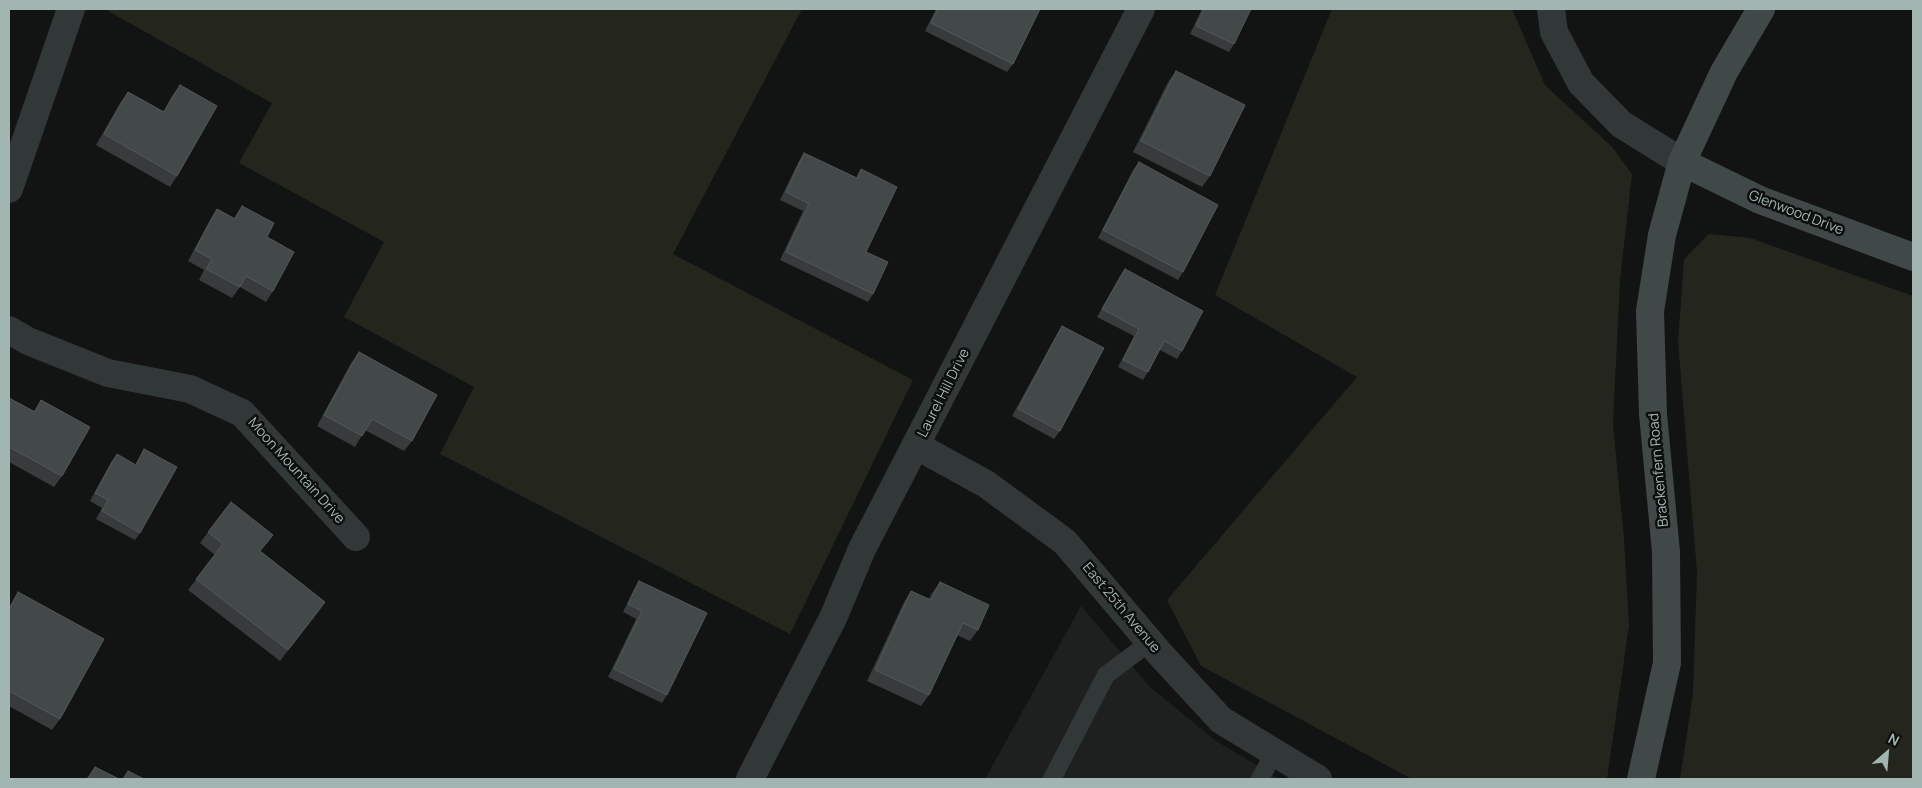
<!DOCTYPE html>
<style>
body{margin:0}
#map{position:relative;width:1922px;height:788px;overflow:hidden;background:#121313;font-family:Manrope,sans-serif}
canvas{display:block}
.frame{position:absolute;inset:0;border:10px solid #a2b5b1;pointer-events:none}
.north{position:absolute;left:1862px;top:728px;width:50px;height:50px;-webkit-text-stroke:4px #0d0e0e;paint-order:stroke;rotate:27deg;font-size:14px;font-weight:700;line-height:20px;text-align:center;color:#a2b5b1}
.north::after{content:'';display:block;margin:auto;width:18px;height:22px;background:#a2b5b1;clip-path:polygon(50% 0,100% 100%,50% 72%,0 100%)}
</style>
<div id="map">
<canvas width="1922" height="788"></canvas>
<div class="frame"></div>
<div class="north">N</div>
</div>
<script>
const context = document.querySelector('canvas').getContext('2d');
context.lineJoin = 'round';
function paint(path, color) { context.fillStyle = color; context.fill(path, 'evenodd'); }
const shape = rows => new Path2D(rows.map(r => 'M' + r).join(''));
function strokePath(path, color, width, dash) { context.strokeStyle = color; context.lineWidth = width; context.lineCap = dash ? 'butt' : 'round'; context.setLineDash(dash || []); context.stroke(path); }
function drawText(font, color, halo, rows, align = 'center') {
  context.font = font + ' Manrope,sans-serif'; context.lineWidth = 5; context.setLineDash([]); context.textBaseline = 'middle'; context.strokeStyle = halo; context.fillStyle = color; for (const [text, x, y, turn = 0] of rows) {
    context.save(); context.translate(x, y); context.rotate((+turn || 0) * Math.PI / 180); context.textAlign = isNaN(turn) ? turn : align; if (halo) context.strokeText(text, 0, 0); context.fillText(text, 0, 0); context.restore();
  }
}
paint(shape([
 [1081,606,1150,687,1216,741,1280,779,985,779]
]), '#1e2020');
paint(shape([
 [109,9,802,9,673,254,913,380,790,634,440,454,474,387,344,317,384,242,239,163,272,103,108,11],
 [1332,9,1512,9,1545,85,1612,147,1632,174,1620,280,1613,424,1624,539,1629,625,1607,779,1412,779,1201,666,1167,600,1357,377,1215,295],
 [1709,234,1750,238,1913,296,1913,779,1680,779,1693,694,1697,572,1678,342,1684,259]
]), '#24261e');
strokePath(shape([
 [1052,779,1106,675,1150,642],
 [1260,779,1274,753]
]), '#323838', 18);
strokePath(shape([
 [1551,9,1554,32,1581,83,1621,124,1682,162],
 [9,189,71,9],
 [9,330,28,341,108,373,190,389,242,413,356,537],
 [917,446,986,484,1065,542,1160,654,1221,720,1318,779],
 [750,779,833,618,862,549,1141,9]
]), '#323838', 28);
strokePath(shape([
 [1682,162,1760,200,1913,257],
 [1641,779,1667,663,1666,552,1653,414,1650,311,1662,235,1682,162,1724,72,1761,9]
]), '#404948', 28);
paint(shape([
 [936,9,1040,9,1013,64,1007,72,925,31],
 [1202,9,1251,9,1234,44,1229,52,1190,34],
 [1176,71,1210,176,1202,187,1133,152,1168,82],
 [180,85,177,176,170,187,96,145,120,103,128,92,163,112,172,96],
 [804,153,856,178,861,169,866,252,873,294,868,302,780,260,803,211,780,200,799,161],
 [1139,162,1183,272,1178,280,1098,238,1133,170],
 [242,206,267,237,273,291,266,302,240,287,232,298,199,280,204,270,188,261,210,220,217,209,234,218],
 [1125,269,1182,351,1177,359,1160,350,1148,372,1143,380,1118,367,1134,336,1097,317,1120,276],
 [1062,326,1060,431,1054,439,1012,416,1057,334],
 [359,352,412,441,404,451,365,430,355,447,317,426,351,363],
 [9,398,34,411,41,400,62,476,54,487,9,462],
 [144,449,140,533,135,540,96,519,102,508,90,501,111,462,117,454,135,465],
 [208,532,261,552,325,602,280,661,188,590,215,555,200,543],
 [639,581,667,695,662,703,608,677,636,619,623,612,634,589],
 [940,582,978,630,970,641,957,635,929,695,921,706,867,681,904,602,911,591,929,599,932,593],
 [18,592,60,719,52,730,9,706,9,607],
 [95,767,119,779,86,779]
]), '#373b3b');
paint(shape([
 [325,602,318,613,280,661,288,650]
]), '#232626');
const building = shape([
 [938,9,1040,9,1013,64,931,23,938,9],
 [1204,9,1251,9,1234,44,1196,26,1204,9],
 [1176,71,1245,105,1210,176,1141,141,1176,71],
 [180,85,217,106,177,176,104,134,128,92,164,112,180,85],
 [804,153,857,178,861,169,897,187,866,252,888,262,873,294,786,252,809,204,786,192,804,153],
 [1139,162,1218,205,1183,272,1103,230,1139,162],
 [242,206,274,223,267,237,294,252,273,291,246,276,240,287,206,269,212,259,195,250,217,209,235,219,242,206],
 [1125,269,1203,311,1182,351,1164,341,1148,372,1123,360,1139,329,1102,309,1125,269],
 [1062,326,1104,348,1060,431,1018,409,1062,326],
 [359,352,437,395,412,441,372,419,362,436,324,415,359,352],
 [9,398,35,412,41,400,90,427,62,476,9,447,9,398],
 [144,449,177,467,140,533,102,511,108,500,95,493,117,454,136,465,144,449],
 [231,502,273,535,260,551,325,602,288,650,196,579,223,544,208,532,231,502],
 [639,581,707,613,667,695,614,669,642,611,628,604,639,581],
 [940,582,989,605,978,630,963,623,929,695,875,670,911,591,931,600,940,582],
 [18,592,104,639,60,719,9,691,9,610,18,592],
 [95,767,119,779,88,779,95,767],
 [128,771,144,779,123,779,128,771]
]);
paint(building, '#434848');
strokePath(building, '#525958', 1);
drawText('14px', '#a2b5b1', '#0d0e0e', [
 ["Glenwood Drive",1796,213,21],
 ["Laurel Hill Drive",944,393,-63],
 ["Brackenfern Road",1659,470,-95],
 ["Moon Mountain Drive",296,471,48],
 ["East 25th Avenue",1121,608,50]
]);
</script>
